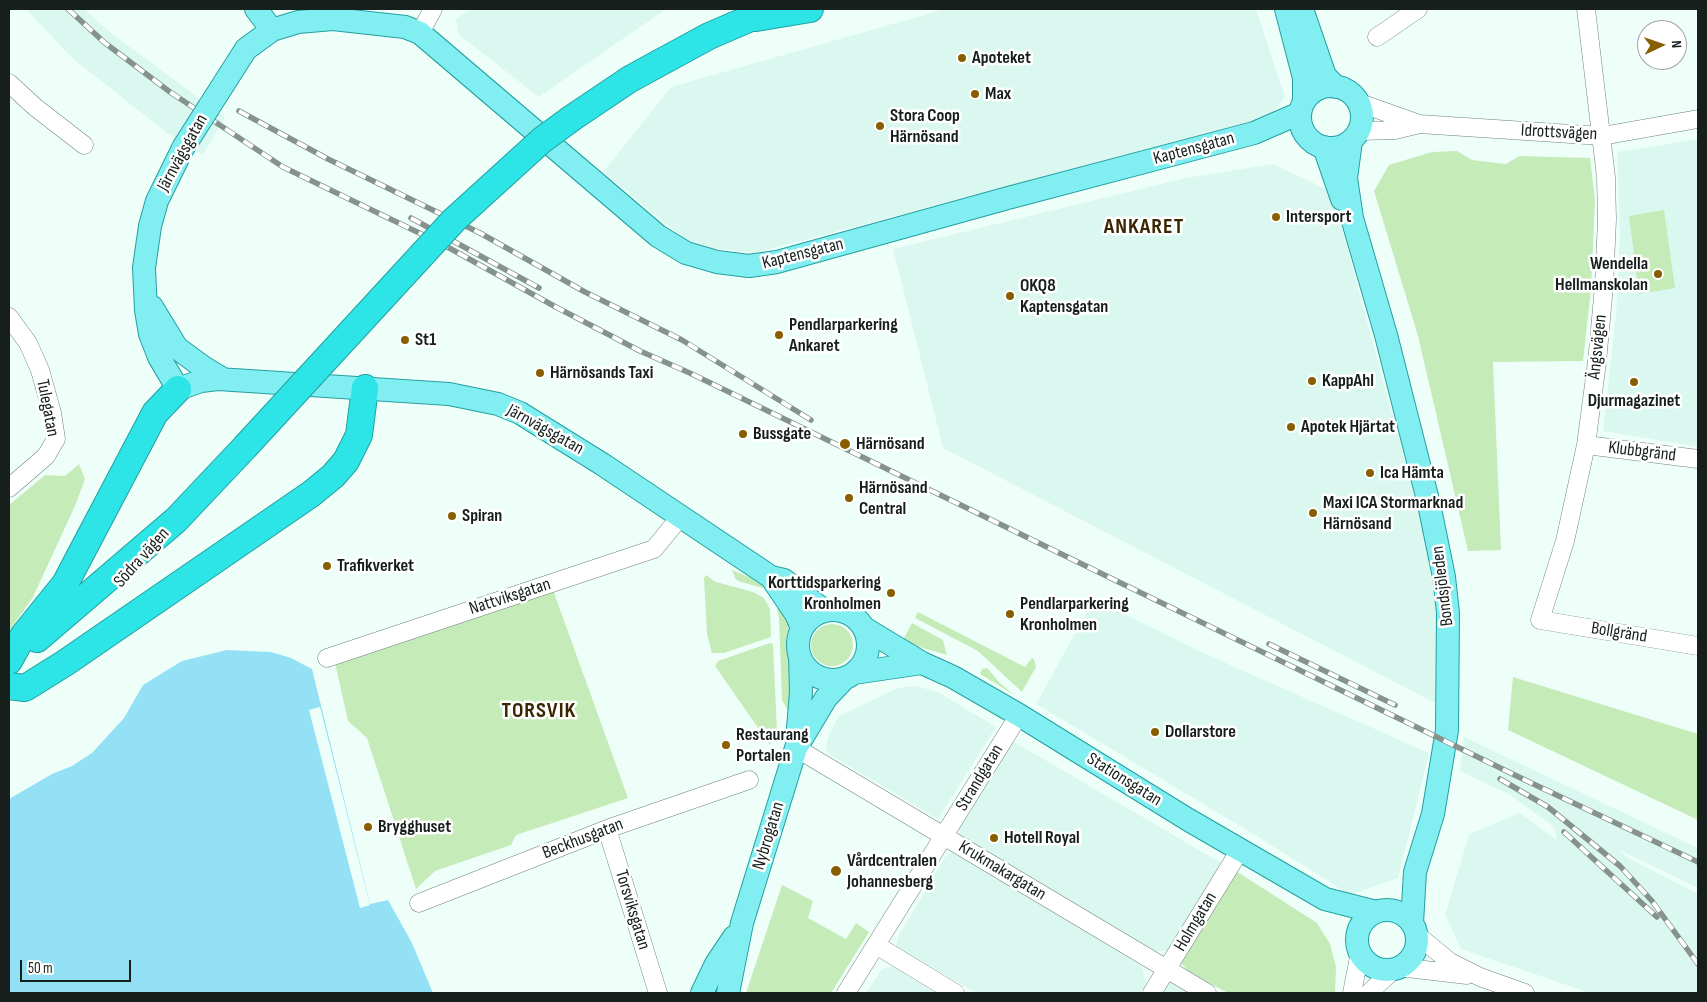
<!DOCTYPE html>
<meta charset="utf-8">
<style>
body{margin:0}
#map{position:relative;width:1707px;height:1002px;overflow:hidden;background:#eefffa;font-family:"Sofia Sans Condensed",sans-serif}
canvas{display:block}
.frame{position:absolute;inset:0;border:10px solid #171f1d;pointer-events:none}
.north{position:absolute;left:1637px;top:20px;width:50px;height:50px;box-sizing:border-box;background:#fff;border:1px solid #a2a5a5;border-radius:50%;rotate:87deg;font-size:14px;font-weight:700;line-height:20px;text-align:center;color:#171f1d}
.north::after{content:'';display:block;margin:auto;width:18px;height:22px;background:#885f00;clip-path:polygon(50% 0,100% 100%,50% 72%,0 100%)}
.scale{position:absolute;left:20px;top:960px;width:111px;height:22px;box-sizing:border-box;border:2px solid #171f1d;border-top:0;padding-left:6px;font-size:15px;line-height:18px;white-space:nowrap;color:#171f1d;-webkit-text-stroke:4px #fff;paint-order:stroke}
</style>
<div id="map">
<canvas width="1707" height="1002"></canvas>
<div class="frame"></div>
<div class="north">N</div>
<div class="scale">50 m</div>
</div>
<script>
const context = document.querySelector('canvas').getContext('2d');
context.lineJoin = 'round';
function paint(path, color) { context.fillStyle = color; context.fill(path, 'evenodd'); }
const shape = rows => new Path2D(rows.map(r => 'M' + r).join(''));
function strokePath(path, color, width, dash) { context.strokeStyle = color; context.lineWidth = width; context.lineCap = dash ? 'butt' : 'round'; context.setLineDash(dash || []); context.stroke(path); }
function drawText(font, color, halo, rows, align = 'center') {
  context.font = font + ' "Sofia Sans Condensed",sans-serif'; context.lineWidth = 5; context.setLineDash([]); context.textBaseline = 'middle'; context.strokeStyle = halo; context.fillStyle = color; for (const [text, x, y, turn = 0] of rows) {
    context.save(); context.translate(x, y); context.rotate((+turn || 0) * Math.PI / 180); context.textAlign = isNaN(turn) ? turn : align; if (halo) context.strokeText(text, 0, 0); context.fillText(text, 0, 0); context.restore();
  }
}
paint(shape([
 [26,9,84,9,112,34,225,117,203,155,167,133,72,58],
 [471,9,666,9,539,97,459,35,456,19],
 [945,9,1256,9,1285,97,1269,117,755,253,693,246,603,172,671,87],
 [1698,139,1698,447,1603,431,1616,315,1620,233,1617,152],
 [1273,164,1332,192,1426,539,1436,615,1437,704,943,448,893,249,1186,178],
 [1094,599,1201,652,1429,753,1398,878,1350,895,1260,838,1036,704],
 [916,686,938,692,996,727,938,819,827,753,826,745,829,734,839,716,898,688],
 [1464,737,1698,848,1698,888,1619,850,1628,858,1698,894,1698,993,1590,993,1461,949,1445,915,1469,834,1520,813,1557,840,1554,827,1510,795,1460,771],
 [1011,740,1223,864,1169,950,1155,952,961,838,958,824],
 [953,852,1142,966,1146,984,1140,993,976,993,896,946,898,937,945,857],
 [892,966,935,993,866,993,882,969],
 [1170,980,1191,993,1162,993]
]), '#daf8f0');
paint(shape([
 [1457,151,1472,160,1506,164,1519,156,1590,158,1595,200,1591,289,1583,361,1493,362,1501,550,1468,551,1418,336,1374,191,1389,165,1432,152],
 [1664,210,1675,288,1639,294,1629,216],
 [79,464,85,479,75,506,33,597,9,631,9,505,45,475,65,476],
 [732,570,749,577,764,586,762,588,738,581,735,578],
 [706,575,716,582,753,592,764,598,770,609,771,637,724,653,712,653,707,634,704,578],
 [553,590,628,798,516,835,511,845,435,871,416,889,367,738,348,721,335,663],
 [776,602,789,624,786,639,792,693,788,711,782,700,779,618],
 [918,612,1025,667,1032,658,1034,659,1036,667,1022,692,978,651,915,618],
 [912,623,943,640,947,655,902,642],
 '811 645a21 21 0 1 1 42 0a21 21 0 1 1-42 0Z',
 [770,643,773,644,777,731,770,745,715,666,718,661],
 [987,668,1000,683,1016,696,980,674,982,669],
 [1513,677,1698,734,1698,820,1508,730],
 [1236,871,1317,923,1330,944,1336,967,1335,993,1228,993,1189,972,1181,963],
 [782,885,813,901,808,918,846,939,856,923,869,932,831,993,746,993]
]), '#c5ebb8');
paint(shape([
 [227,650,271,652,291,658,312,669,370,904,388,900,412,943,433,993,9,993,9,799,52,774,72,766,92,753,124,718,143,685,182,661]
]), '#94e0f4');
paint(shape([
 [320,707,370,905,360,908,309,710]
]), '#eefffa');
const minor = shape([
 [1586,9,1606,177,1607,219,1604,286,1597,362,1586,445,1565,541,1540,620,1698,646],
 [420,33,433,9],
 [1377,37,1418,9],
 [9,83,35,107,84,145],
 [1360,103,1419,124,1602,136,1698,119],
 [1360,131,1395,130,1416,125],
 [9,317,28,343,40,370,52,413,56,439,46,456,9,488],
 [1586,445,1698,459],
 [327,658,654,549,681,516],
 [796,748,1207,993],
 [607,829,658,993],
 [419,903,607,829,749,780],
 [1416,934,1450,962,1480,977,1525,993],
 [876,945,955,993],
 [1399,967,1467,975],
 [846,993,1019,715],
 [1152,993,1240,850],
 [1352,993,1360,952],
 [1369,993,1394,969]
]);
const major = shape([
 [256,9,272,30],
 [1286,9,1304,78,1304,101],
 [1302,9,1325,76,1336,87],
 '1300 117a31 31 0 1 1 62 0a31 31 0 1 1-62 0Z',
 [209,107,246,49,272,30,298,22,333,19,405,27,420,33,658,236,686,253,717,262,749,266,777,262,1008,198,1254,133,1300,113],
 [1351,141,1346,178,1352,218,1386,335,1429,504,1444,577,1448,613,1447,730,1433,814,1415,872,1412,923],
 [1324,147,1342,199],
 [183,148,157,201,150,226,144,268,146,310,150,334,159,357,178,389,201,381,218,379,449,394,498,404,520,413,602,464,771,577,784,580,825,611],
 [152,307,177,348,203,367,223,379],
 [773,580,796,614,802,628],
 '798 645a35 35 0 1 1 70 0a35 35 0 1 1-70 0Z',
 [864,628,922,663,953,677,1019,715,1187,819,1325,899,1376,912],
 [854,673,922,663],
 [797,740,801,692,800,657],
 '1357 940a30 30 0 1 1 60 0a30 30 0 1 1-60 0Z',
 [702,993,716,964,734,937],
 [728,993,742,923,796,748,826,698,845,678]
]);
const highway = shape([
 [756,18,810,9],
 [572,118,630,79,709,36,772,9],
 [37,639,176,520,245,447],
 [9,661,23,636,65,584,155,413,178,389],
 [9,686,25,688,65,663,311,494,333,476,346,461,359,435,365,388]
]);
strokePath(minor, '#6f827d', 19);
strokePath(major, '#259fa0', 24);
strokePath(highway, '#259fa0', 28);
strokePath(minor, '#fff', 18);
strokePath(major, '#81eff1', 22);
strokePath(highway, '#2de4e7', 26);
const rail = shape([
 [68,9,105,43,170,92,283,167,442,244,554,306,640,351,692,374,1525,780,1698,862],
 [239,111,328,159,480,233,585,292,682,340,811,420],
 [411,218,539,288],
 [1269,644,1395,705],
 [1500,779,1548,807,1620,866,1652,901,1698,964],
 [1564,832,1657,917]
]);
strokePath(rail, '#85928e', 5.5);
strokePath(rail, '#fff', 4, [11]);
const majorBridge = shape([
 [183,148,209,107]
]);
const highwayBridge = shape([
 [245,447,454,220,542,140,572,118]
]);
strokePath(majorBridge, '#259fa0', 24, []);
strokePath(highwayBridge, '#259fa0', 28, []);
strokePath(majorBridge, '#81eff1', 22);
strokePath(highwayBridge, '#2de4e7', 26);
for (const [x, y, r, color] of [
 [962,58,5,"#885f00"],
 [975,94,5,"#885f00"],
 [880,126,5,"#885f00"],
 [1276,217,5,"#885f00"],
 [1658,274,5,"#885f00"],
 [1010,296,5,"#885f00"],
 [779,335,5,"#885f00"],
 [405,340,5,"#885f00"],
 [540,373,5,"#885f00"],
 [1312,381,5,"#885f00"],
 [1634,382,5,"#885f00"],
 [1291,427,5,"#885f00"],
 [743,434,5,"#885f00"],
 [845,444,6,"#885f00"],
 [1370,473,5,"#885f00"],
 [849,498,5,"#885f00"],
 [1313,513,5,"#885f00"],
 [452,516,5,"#885f00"],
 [327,566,5,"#885f00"],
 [891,593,5,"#885f00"],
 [1010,614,5,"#885f00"],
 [1155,732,5,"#885f00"],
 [726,745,5,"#885f00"],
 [368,827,5,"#885f00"],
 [994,838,5,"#885f00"],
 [836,871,6,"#885f00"]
]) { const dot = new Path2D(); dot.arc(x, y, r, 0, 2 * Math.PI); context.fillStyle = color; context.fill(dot); strokePath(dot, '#fff', 2); }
drawText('bold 18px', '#171f1d', '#fff', [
 ["Apoteket",972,58],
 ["Max",985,94],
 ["Stora Coop",890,116],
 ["Härnösand",890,137],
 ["Intersport",1286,217],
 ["Wendella",1648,264,"right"],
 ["Hellmanskolan",1648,285,"right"],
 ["OKQ8",1020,286],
 ["Kaptensgatan",1020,307],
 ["Pendlarparkering",789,325],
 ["Ankaret",789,346],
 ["St1",415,340],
 ["Härnösands Taxi",550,373],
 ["KappAhl",1322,381],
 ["Djurmagazinet",1634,401,"center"],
 ["Apotek Hjärtat",1301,427],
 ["Bussgate",753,434],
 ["Härnösand",856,444],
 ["Ica Hämta",1380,473],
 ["Härnösand",859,488],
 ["Central",859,509],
 ["Maxi ICA Stormarknad",1323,503],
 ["Härnösand",1323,524],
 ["Spiran",462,516],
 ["Trafikverket",337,566],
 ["Korttidsparkering",881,583,"right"],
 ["Kronholmen",881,604,"right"],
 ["Pendlarparkering",1020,604],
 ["Kronholmen",1020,625],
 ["Dollarstore",1165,732],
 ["Restaurang",736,735],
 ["Portalen",736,756],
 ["Brygghuset",378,827],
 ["Hotell Royal",1004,838],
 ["Vårdcentralen",847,861],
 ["Johannesberg",847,882]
], 'left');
drawText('18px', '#171f1d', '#fff', [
 ["Idrottsvägen",1559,133,3],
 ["Kaptensgatan",1194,149,-15],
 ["Järnvägsgatan",183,153,-61],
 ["Kaptensgatan",803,254,-14],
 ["Ängsvägen",1598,347,-84],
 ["Tulegatan",47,408,79],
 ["Järnvägsgatan",545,430,29],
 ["Klubbgränd",1642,452,7],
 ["Södra vägen",142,558,-48],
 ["Bondsjöleden",1443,586,-97],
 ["Nattviksgatan",510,597,-18],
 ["Bollgränd",1619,633,9],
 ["Strandgatan",980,778,-59],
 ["Stationsgatan",1124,780,32],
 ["Nybrogatan",769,836,-73],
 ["Beckhusgatan",583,839,-21],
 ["Krukmakargatan",1002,871,31],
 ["Torsviksgatan",632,910,73],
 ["Holmgatan",1196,922,-59]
]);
context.letterSpacing = '1px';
drawText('bold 22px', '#3a2600', '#fff', [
 ["ANKARET",1144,227],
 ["TORSVIK",539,711]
]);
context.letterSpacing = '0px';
</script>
